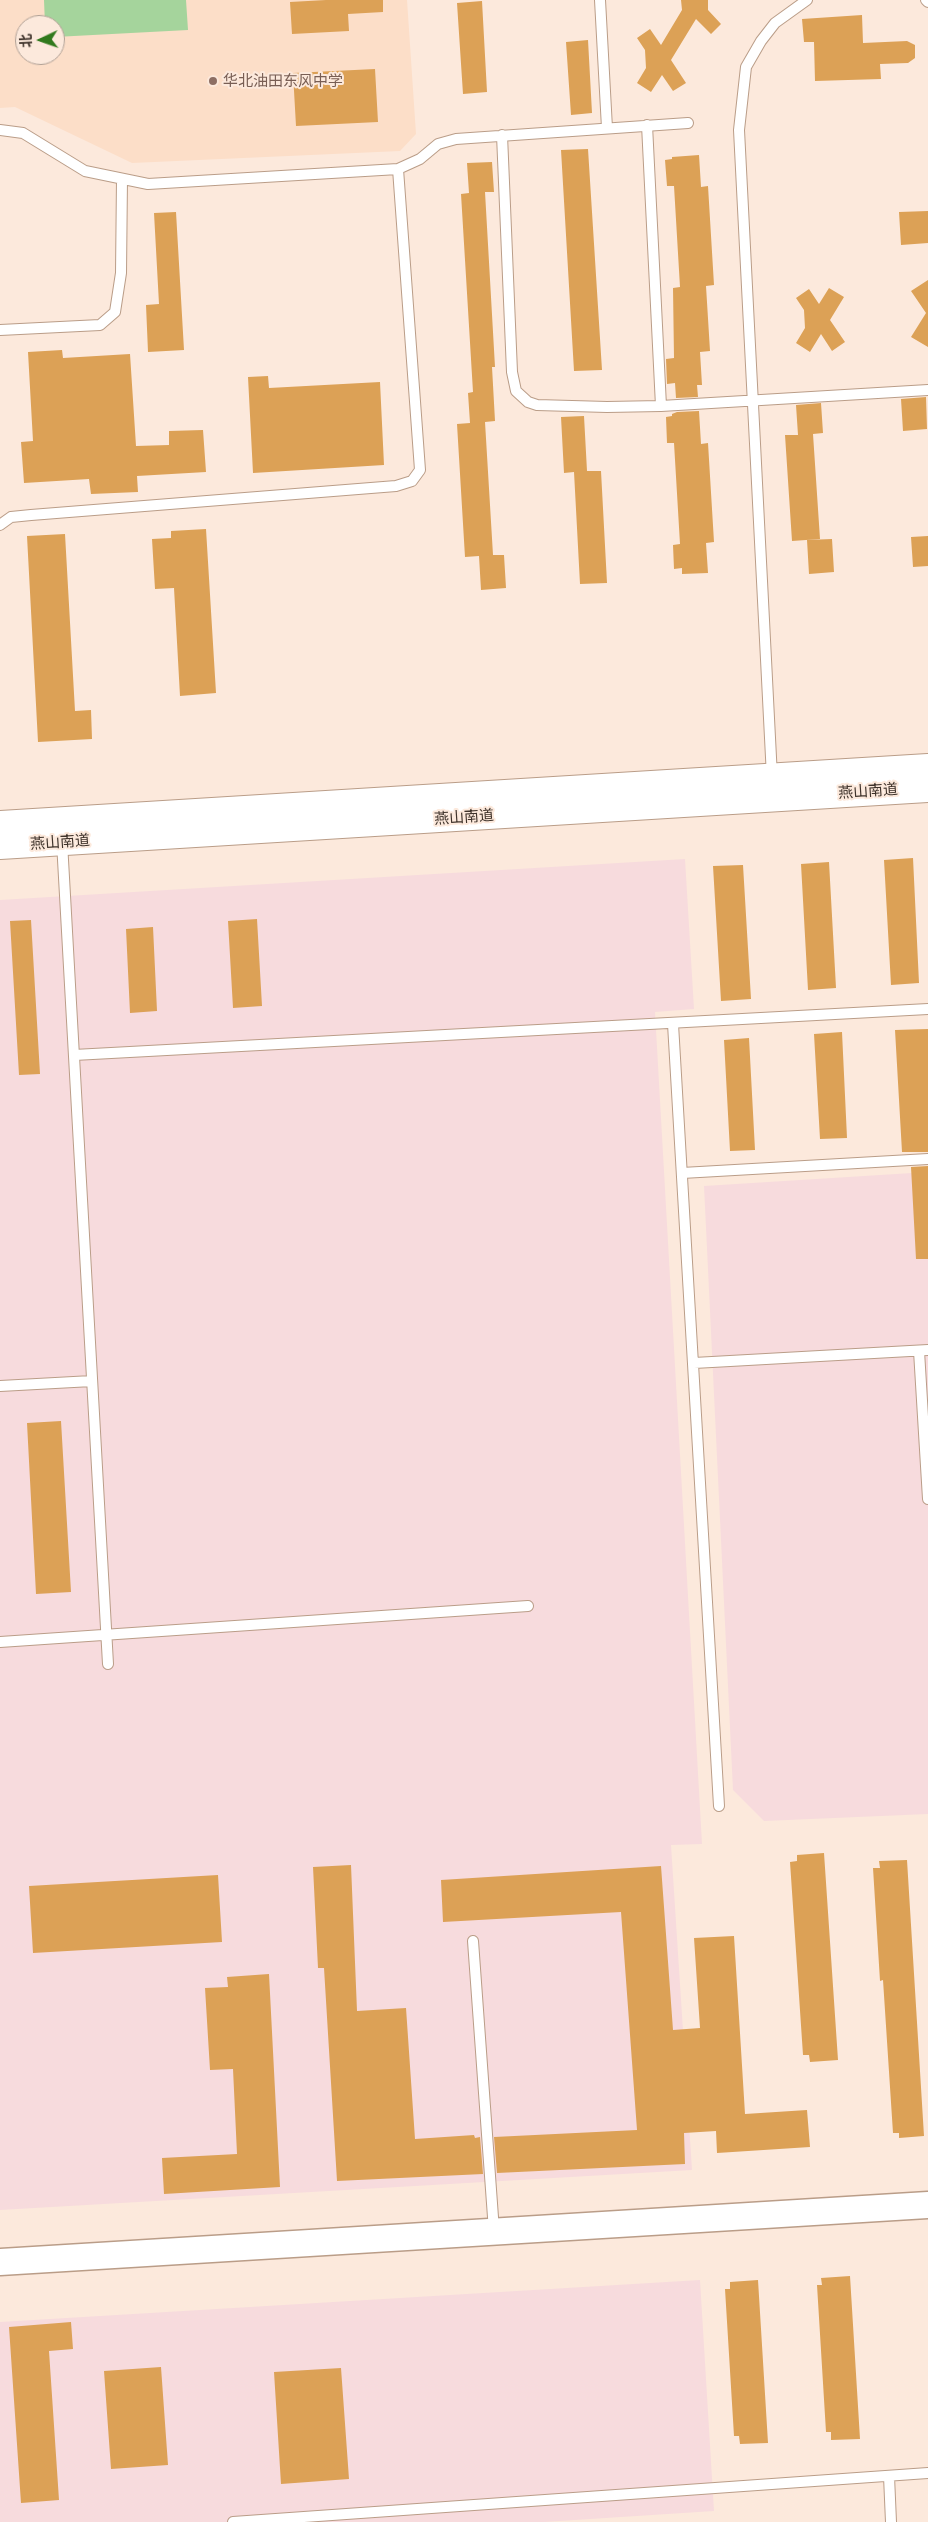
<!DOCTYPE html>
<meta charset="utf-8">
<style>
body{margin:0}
#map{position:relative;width:928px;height:2522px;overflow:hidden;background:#fce9dc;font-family:Commissioner,"Noto Sans SC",sans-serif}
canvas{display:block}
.north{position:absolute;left:15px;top:15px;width:50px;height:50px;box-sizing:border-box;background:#fce9dc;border:1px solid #b0a095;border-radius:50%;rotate:267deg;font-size:14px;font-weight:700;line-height:20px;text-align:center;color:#3f332b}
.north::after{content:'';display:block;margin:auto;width:18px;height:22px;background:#31791d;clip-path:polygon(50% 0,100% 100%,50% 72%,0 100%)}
</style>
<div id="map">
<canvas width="928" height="2522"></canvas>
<div class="north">北</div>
</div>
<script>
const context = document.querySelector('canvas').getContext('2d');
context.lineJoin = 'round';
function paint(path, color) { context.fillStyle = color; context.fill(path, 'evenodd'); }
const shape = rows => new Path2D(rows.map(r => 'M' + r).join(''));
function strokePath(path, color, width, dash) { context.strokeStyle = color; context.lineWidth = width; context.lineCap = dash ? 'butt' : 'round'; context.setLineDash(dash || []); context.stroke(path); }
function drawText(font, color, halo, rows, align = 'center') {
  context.font = font + ' Commissioner,"Noto Sans SC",sans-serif'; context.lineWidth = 4; context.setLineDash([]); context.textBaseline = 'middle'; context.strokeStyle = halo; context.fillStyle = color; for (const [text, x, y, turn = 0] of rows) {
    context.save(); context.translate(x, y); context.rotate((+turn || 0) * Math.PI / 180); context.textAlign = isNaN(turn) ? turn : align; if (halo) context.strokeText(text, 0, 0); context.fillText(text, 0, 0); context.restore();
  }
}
paint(shape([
 [685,859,694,1009,655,1012,702,1844,671,1845,692,2170,0,2210,0,900],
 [928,1172,928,1814,764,1821,733,1790,704,1186],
 [700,2280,714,2511,544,2522,0,2522,0,2322]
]), '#f7dbdd');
paint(shape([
 [0,0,407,0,416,134,400,151,132,163,15,107,0,108],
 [25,25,55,25,55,55,25,55]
]), '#fcdec8');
paint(shape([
 [44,0,186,0,188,30,55,37,55,25,45,25]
]), '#a5d49c');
paint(shape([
 [326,0,383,0,383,12,348,14,349,31,292,34,290,2],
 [681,0,708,0,708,10,721,24,711,34,696,19,671,60,686,83,673,91,662,75,651,92,637,83,646,68,645,50,637,38,650,29,661,45,682,10],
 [482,1,487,92,463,94,457,3],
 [862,15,863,43,907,41,915,45,915,58,908,63,880,64,881,79,815,81,814,42,804,42,802,19],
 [588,40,592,113,571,115,566,42],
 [375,69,378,122,296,126,293,73],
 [588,149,602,370,574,371,561,150],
 [699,155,701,187,708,186,714,285,706,286,710,351,700,352,702,385,697,385,698,397,676,398,675,383,667,384,666,359,674,358,673,288,680,287,674,186,667,186,665,160,672,159,672,157],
 [492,162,494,192,485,192,495,367,492,367,495,421,485,422,493,555,504,555,506,588,481,590,479,556,465,557,457,424,470,423,468,393,473,392,461,194,469,193,467,163],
 [928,211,928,243,901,245,899,212],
 [176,212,184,350,148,352,146,305,159,304,154,213],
 [928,280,928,347,911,337,926,313,911,291],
 [829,288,844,297,830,320,845,342,832,351,821,334,810,352,796,343,805,328,804,310,796,298,809,289,819,304],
 [62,350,63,358,130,354,136,446,169,445,169,431,203,430,206,472,137,476,138,492,91,494,89,479,24,483,21,442,33,441,28,352],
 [268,376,269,388,380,382,384,465,253,473,248,377],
 [926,397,927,429,903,431,901,399],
 [821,403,823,433,813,434,820,539,792,541,785,435,798,435,796,405],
 [699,411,701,444,708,443,714,542,706,543,708,573,682,574,682,568,674,569,673,545,680,544,674,443,667,443,666,417,672,416,672,414,677,412],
 [584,416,587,471,601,471,607,583,580,584,574,472,564,473,561,417],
 [206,529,216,693,180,696,174,588,155,589,152,539,171,538,171,531],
 [65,534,75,711,91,710,92,739,38,742,27,536],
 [928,536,928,566,913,567,911,537],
 [832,539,834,572,809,574,807,540],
 [913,858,919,983,891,985,884,860],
 [829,862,836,988,808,990,801,864],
 [743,865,751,999,721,1001,713,866],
 [257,919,262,1006,233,1008,228,921],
 [31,920,40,1074,19,1075,10,921],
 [153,927,157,1011,130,1013,126,929],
 [928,1029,928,1152,902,1152,895,1030],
 [842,1032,847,1138,820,1139,814,1034],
 [749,1038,755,1150,730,1151,724,1040],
 [928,1166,928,1259,916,1259,911,1167],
 [61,1421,71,1592,36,1594,27,1423],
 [824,1853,838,2060,810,2062,809,2055,803,2055,790,1862,797,1861,797,1855],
 [907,1860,924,2136,899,2138,899,2133,893,2133,883,1980,880,1981,873,1868,880,1868,879,1861],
 [351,1865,357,2011,406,2008,415,2139,474,2135,475,2138,480,2137,483,2174,337,2181,324,1968,318,1968,313,1867],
 [661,1866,673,2030,700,2028,694,1938,734,1936,745,2114,807,2110,810,2147,717,2153,716,2131,684,2133,685,2164,497,2173,494,2137,637,2130,621,1912,443,1922,441,1880],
 [218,1875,222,1942,33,1953,29,1886],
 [269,1974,280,2187,164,2194,162,2158,237,2154,233,2069,210,2070,205,1988,228,1987,227,1977],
 [850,2276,860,2439,831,2440,831,2432,826,2432,817,2285,822,2285,821,2278],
 [758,2280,768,2443,740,2444,739,2436,734,2436,725,2289,730,2289,730,2282],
 [71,2322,73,2349,49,2351,59,2500,21,2503,9,2327],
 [161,2367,168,2465,111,2469,104,2371],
 [341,2368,349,2479,281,2484,274,2372]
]), '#dca156');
const lane = shape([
 [600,0,607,128],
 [926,0,928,2],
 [647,125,661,406],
 [0,130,23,133,85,171,148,184,398,169,420,159,438,144,456,139,688,123],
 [502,135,512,372,516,391,528,402,537,405,607,407,661,406,928,390],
 [0,330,100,325,115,312,121,273,122,179],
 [0,525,11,517,31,515,396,486,412,481,420,470,398,169],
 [772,777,739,130,746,67,761,41,775,23,807,0],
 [62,842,108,1664],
 [673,1024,719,1806],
 [74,1055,928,1009],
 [682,1173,928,1159],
 [919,1351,928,1499],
 [694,1363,928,1350],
 [0,1386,92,1381],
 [0,1642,528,1606],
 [473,1941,494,2231],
 [889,2476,891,2522],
 [233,2522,928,2473]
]);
const secondary = shape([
 [0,2262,928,2205]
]);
const primary = shape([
 [0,825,928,768],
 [0,845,928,788]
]);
strokePath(lane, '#ba9d88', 12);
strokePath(secondary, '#ba9d88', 29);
strokePath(primary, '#ba9d88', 30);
strokePath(lane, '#fff', 10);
strokePath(secondary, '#fff', 26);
strokePath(primary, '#fff', 28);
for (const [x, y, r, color] of [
 [213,81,5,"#8d6e63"]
]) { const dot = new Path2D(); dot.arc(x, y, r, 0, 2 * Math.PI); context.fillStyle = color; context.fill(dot); strokePath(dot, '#fce9dc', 2); }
drawText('15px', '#785e54', '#fce9dc', [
 ["华北油田东风中学",223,81]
], 'left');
drawText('15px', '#3f332b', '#fce9dc', [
 ["燕山南道",868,791,-4],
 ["燕山南道",464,817,-4],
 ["燕山南道",60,842,-4]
]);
</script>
